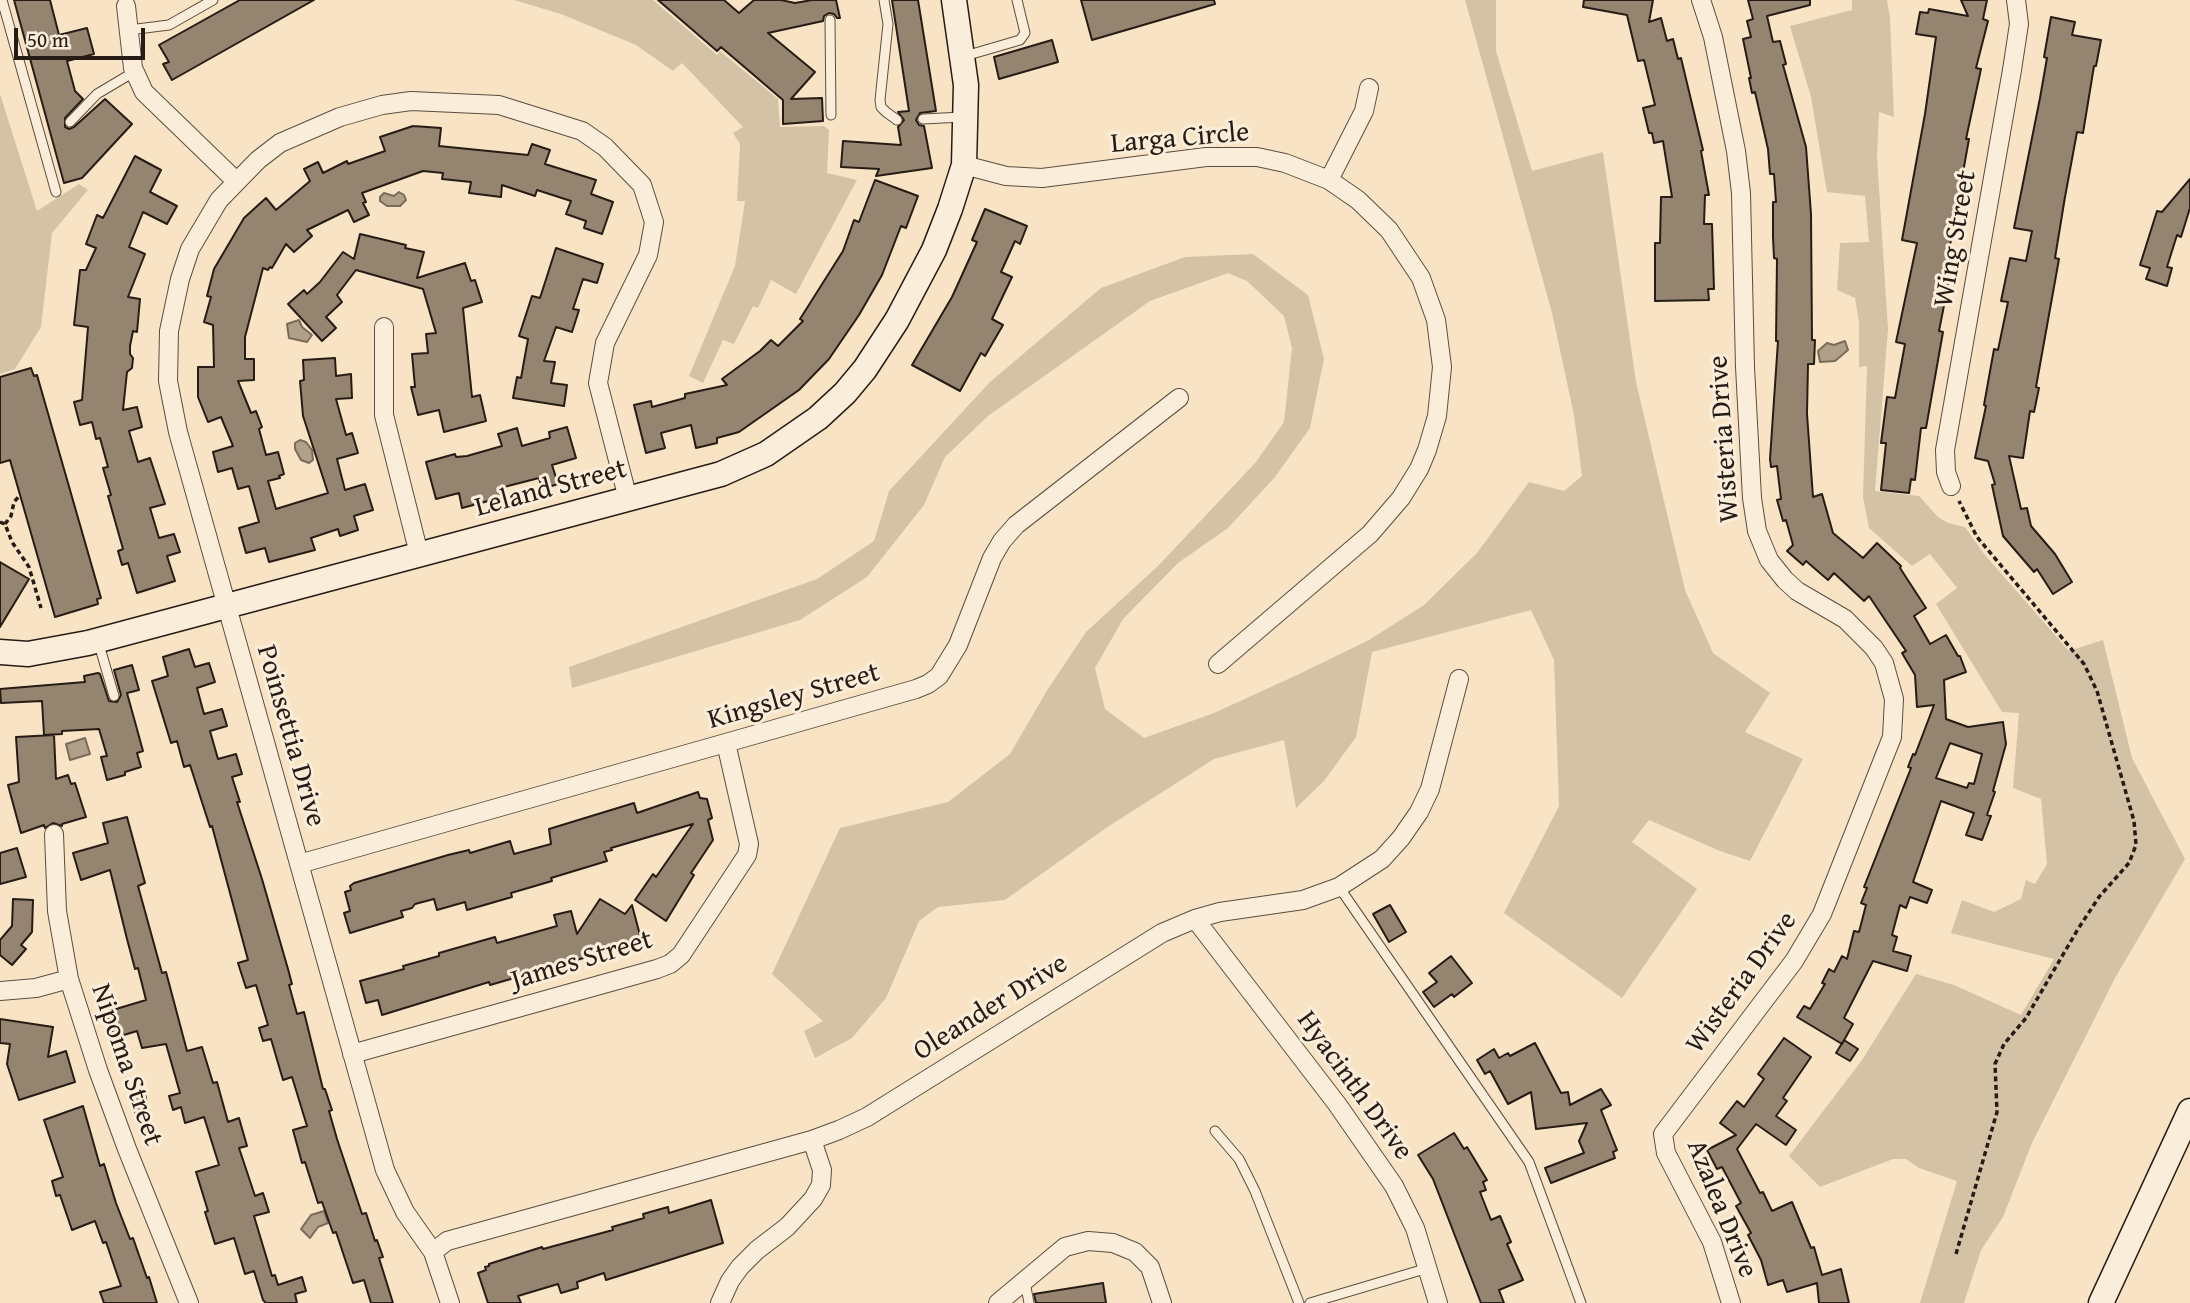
<!DOCTYPE html>
<style>
body{margin:0}
#map{position:relative;width:2190px;height:1303px;overflow:hidden;background:#f8e4c4;font-family:"Gentium Book Plus",serif}
canvas{display:block}
.scale{position:absolute;left:14px;top:28px;width:131px;height:32px;box-sizing:border-box;border:4px solid #271c15;border-top:0;padding-left:9px;font-size:21px;line-height:24px;white-space:nowrap;color:#271c15;-webkit-text-stroke:5px #faedd9;paint-order:stroke}
</style>
<div id="map">
<canvas width="2190" height="1303"></canvas>
<div class="scale">50 m</div>
</div>
<script>
const context = document.querySelector('canvas').getContext('2d');
context.lineJoin = 'round';
function paint(path, color) { context.fillStyle = color; context.fill(path, 'evenodd'); }
const shape = rows => new Path2D(rows.map(r => 'M' + r).join(''));
function strokePath(path, color, width, dash) { context.strokeStyle = color; context.lineWidth = width; context.lineCap = dash ? 'butt' : 'round'; context.setLineDash(dash || []); context.stroke(path); }
function drawText(font, color, halo, rows, align = 'center') {
  context.font = font + ' "Gentium Book Plus",serif'; context.lineWidth = 6; context.setLineDash([]); context.textBaseline = 'middle'; context.strokeStyle = halo; context.fillStyle = color; for (const [text, x, y, turn = 0] of rows) {
    context.save(); context.translate(x, y); context.rotate((+turn || 0) * Math.PI / 180); context.textAlign = isNaN(turn) ? turn : align; if (halo) context.strokeText(text, 0, 0); context.fillText(text, 0, 0); context.restore();
  }
}
paint(shape([
 [514,0,653,0,717,55,720,51,778,99,780,127,824,126,829,130,827,173,857,180,796,294,771,280,758,308,753,306,734,344,723,340,703,383,689,376,735,266,745,201,737,201,740,144,733,133,743,127,682,63,673,71,636,45,561,14],
 [1465,0,1496,0,1496,51,1532,171,1603,152,1636,382,1685,590,1713,653,1770,693,1745,732,1803,759,1750,861,1720,851,1649,820,1632,842,1697,889,1622,998,1504,913,1559,806,1554,660,1531,610,1372,652,1356,737,1324,781,1296,808,1284,740,1214,759,1106,828,1005,900,938,907,919,921,886,998,852,1038,815,1058,804,1031,823,1021,772,974,840,828,948,802,1010,754,1048,689,1086,632,1158,566,1256,462,1284,422,1292,348,1284,316,1247,281,1228,273,1150,301,988,416,945,457,924,505,867,577,800,620,572,688,569,667,817,579,874,541,889,491,990,382,1101,288,1185,257,1253,254,1308,295,1324,359,1310,428,1275,477,1228,528,1178,563,1123,619,1095,668,1105,709,1144,738,1214,713,1297,675,1369,640,1424,605,1477,553,1529,482,1564,491,1582,476,1574,415,1552,313],
 [1852,0,1887,0,1890,18,1894,117,1879,112,1877,156,1888,329,1875,491,1919,496,1938,517,1948,523,1965,527,1984,554,2069,651,2103,640,2132,758,2185,859,2115,978,2032,1143,2003,1217,1981,1250,1964,1303,1920,1303,1957,1181,1919,1168,1906,1159,1893,1159,1820,1187,1789,1156,1862,1060,1916,974,1954,985,2021,1015,2054,959,1951,933,1962,900,1994,912,2021,899,2026,880,2035,884,2047,864,2041,799,2013,788,2019,713,2002,712,1936,604,1957,588,1930,554,1912,566,1869,528,1863,497,1867,366,1859,367,1859,323,1855,298,1837,290,1840,243,1869,242,1865,196,1827,192,1811,97,1790,26,1852,10],
 [0,94,37,211,79,184,88,190,52,233,41,327,15,369,0,374]
]), '#d4c2a6');
const water = shape([
 [399,192,404,195,406,200,400,206,387,206,380,201,380,197,384,193,394,196,399,192],
 [299,320,302,327,312,335,307,342,289,338,287,324,299,320],
 [1845,341,1848,350,1835,361,1820,362,1818,351,1827,343,1834,345,1845,341],
 [300,440,306,442,312,450,313,460,309,463,301,460,295,449,295,443,300,440],
 [85,738,90,754,70,760,66,744,85,738],
 [324,1211,328,1223,318,1227,310,1238,301,1229,311,1215,324,1211]
]);
paint(water, '#b1a088');
strokePath(water, '#7a6b5a', 2);
const building = shape([
 [14,0,50,0,59,35,87,28,94,54,67,61,75,91,83,99,65,118,65,127,69,129,74,127,105,99,132,124,82,178,64,183,14,0],
 [240,0,314,0,172,80,163,64,169,62,159,45,240,0],
 [658,0,724,0,739,13,754,0,781,0,795,3,812,0,836,0,840,18,837,18,834,14,829,13,824,16,823,21,768,33,815,72,791,99,822,98,823,121,783,124,783,100,721,47,717,51,658,0],
 [892,0,918,0,936,111,920,113,916,120,919,125,924,126,932,168,876,176,879,169,841,167,843,141,901,145,898,127,904,120,898,112,909,111,892,0],
 [1081,0,1214,0,1215,4,1092,40,1081,0],
 [1584,0,1653,0,1649,22,1661,18,1667,41,1673,39,1678,59,1681,58,1703,150,1701,151,1709,195,1705,195,1704,224,1712,224,1714,289,1708,289,1709,300,1655,301,1655,243,1660,243,1661,197,1672,197,1663,141,1654,143,1652,133,1649,133,1643,108,1655,105,1644,60,1638,61,1627,15,1583,7,1584,0],
 [1748,0,1810,0,1810,5,1767,16,1773,42,1780,41,1786,64,1783,65,1806,147,1811,214,1812,340,1815,340,1814,364,1808,364,1807,414,1813,497,1822,494,1833,533,1863,558,1877,543,1901,566,1900,568,1926,608,1914,616,1930,644,1946,635,1958,656,1960,656,1966,672,1944,680,1946,719,1968,727,2003,722,2006,744,1993,791,1995,792,1987,815,1991,816,1982,840,1966,835,1974,813,1941,801,1913,882,1932,890,1927,903,1910,897,1906,908,1900,905,1892,935,1897,937,1893,951,1911,956,1907,971,1873,961,1844,1018,1853,1024,1842,1044,1797,1017,1804,1006,1810,1009,1825,984,1822,983,1829,969,1834,972,1842,956,1847,959,1854,931,1859,932,1866,905,1861,903,1867,888,1864,887,1911,768,1908,767,1913,754,1915,755,1934,705,1917,707,1915,675,1902,653,1906,651,1869,596,1864,601,1834,573,1828,580,1806,561,1803,565,1787,551,1793,545,1786,520,1783,521,1777,500,1781,499,1777,466,1771,467,1770,459,1778,341,1776,341,1777,259,1774,258,1773,237,1773,202,1776,202,1774,174,1770,174,1768,149,1755,92,1752,93,1749,78,1751,78,1743,39,1751,37,1747,21,1753,19,1748,0],
 [1950,743,1982,754,1974,784,1969,783,1967,788,1936,778,1950,743],
 [1961,0,1987,0,1983,19,1988,21,1976,68,1981,69,1966,139,1969,139,1943,284,1948,285,1939,331,1943,332,1926,428,1921,428,1915,480,1911,479,1909,493,1881,490,1886,443,1881,443,1887,397,1895,398,1905,344,1896,342,1917,243,1902,240,1925,114,1936,37,1916,34,1920,12,1928,13,1929,9,1968,16,1961,0],
 [2051,17,2075,22,2072,35,2101,40,2096,66,2094,66,2083,133,2077,132,2065,197,2055,258,2059,259,2036,387,2039,388,2034,412,2030,411,2023,458,2009,456,2021,509,2027,508,2031,526,2055,554,2072,582,2053,594,2037,569,2034,572,2003,536,1992,485,1995,484,1988,461,1975,458,1986,406,1984,405,1994,349,1998,350,2008,302,2001,301,2010,258,2026,261,2032,231,2014,228,2040,98,2047,58,2044,57,2051,17],
 [1052,40,1058,62,999,79,994,57,1052,40],
 [413,126,441,128,439,146,528,155,532,144,550,150,545,164,596,180,591,194,613,202,602,234,584,228,586,221,566,214,571,201,537,190,535,196,502,185,501,197,469,193,471,182,442,179,443,173,423,171,362,193,366,202,363,203,369,215,354,222,348,210,307,230,312,236,294,252,286,244,272,268,270,267,268,270,263,268,245,337,245,359,254,359,254,380,238,381,251,413,256,411,262,427,259,429,266,455,278,452,284,474,279,476,280,478,268,481,276,509,328,493,303,416,300,381,304,380,303,360,335,358,336,376,351,374,352,398,336,399,346,435,352,433,358,453,337,459,345,490,365,484,373,510,354,516,358,530,340,536,338,529,311,538,315,550,269,562,265,548,246,553,239,528,259,522,249,486,238,489,232,468,218,472,213,452,233,446,221,417,208,422,198,397,198,367,214,367,213,325,204,322,211,297,207,296,214,269,244,218,266,198,276,210,310,181,304,169,318,162,323,173,347,161,348,164,385,151,380,137,413,126],
 [135,156,161,170,150,192,177,206,167,224,143,212,129,247,145,254,128,297,140,299,137,332,133,331,130,346,130,354,133,358,132,368,127,372,123,410,137,407,142,427,129,431,138,462,150,458,165,504,150,508,159,538,174,534,180,552,167,556,175,581,137,593,128,563,122,565,118,551,123,549,108,496,111,495,103,468,108,467,100,438,96,439,92,422,80,425,74,402,82,400,88,327,74,325,80,270,86,270,96,248,86,244,97,215,103,218,135,156],
 [2190,179,2190,208,2181,237,2177,235,2167,267,2172,268,2167,286,2146,279,2150,268,2140,265,2157,211,2162,212,2190,179],
 [875,180,918,196,906,228,901,226,882,275,859,315,829,359,799,390,739,432,717,438,717,443,696,448,691,425,661,433,665,448,646,453,634,405,651,401,652,407,685,398,685,394,727,385,722,379,760,351,771,340,778,346,803,321,800,319,843,251,854,220,859,222,875,180],
 [985,209,1027,226,1020,244,1015,241,1001,272,1012,277,992,319,1003,325,985,356,981,353,960,391,912,365,952,297,977,242,972,240,985,209],
 [360,234,406,245,405,248,424,252,417,278,465,263,471,281,475,280,482,302,463,308,472,397,480,395,486,421,444,432,439,410,418,415,411,387,415,387,412,354,428,353,426,334,436,333,423,289,356,270,337,295,342,302,326,317,336,328,322,341,288,304,304,290,307,294,320,282,343,252,354,259,360,234],
 [556,248,603,264,597,283,583,279,573,309,579,310,572,332,556,327,544,361,555,362,551,383,567,385,564,406,513,398,517,377,521,378,528,339,519,336,532,296,540,298,556,248],
 [31,368,34,376,37,375,101,598,97,599,98,604,55,617,10,460,0,463,0,377,31,368],
 [567,427,576,458,552,465,558,484,542,489,539,478,504,487,507,496,462,508,459,493,436,499,426,462,455,454,456,457,467,456,502,446,498,434,517,428,522,446,550,438,549,432,567,427],
 [0,562,29,579,0,627,0,562],
 [189,649,195,667,209,663,215,682,197,688,204,714,222,709,227,726,210,731,218,759,236,754,242,774,232,777,240,802,237,802,262,879,288,969,292,984,289,985,297,1014,304,1012,323,1089,325,1089,332,1110,329,1111,337,1139,362,1214,366,1213,375,1241,377,1240,383,1257,379,1258,393,1303,371,1303,364,1280,353,1283,336,1232,333,1233,322,1202,318,1203,305,1162,302,1163,293,1130,307,1126,292,1077,283,1080,271,1039,263,1041,259,1028,268,1025,256,985,246,988,238,963,248,960,212,826,210,827,190,765,184,767,177,741,171,743,152,681,168,676,163,657,189,649],
 [132,665,139,690,127,693,143,751,137,753,141,767,125,772,125,775,107,780,101,757,107,756,99,729,62,731,62,734,44,735,42,701,1,703,0,689,85,682,84,676,98,673,100,674,109,701,117,702,121,695,114,670,132,665],
 [54,735,56,779,68,775,71,784,75,783,86,817,62,824,62,826,53,823,45,828,44,825,21,833,8,785,19,782,16,737,54,735],
 [698,792,700,798,707,799,712,818,708,820,713,840,691,873,694,875,666,921,635,900,653,874,656,877,693,824,611,848,612,850,604,852,607,861,551,878,552,881,511,893,512,897,467,910,465,902,437,910,434,899,415,904,412,908,401,911,403,917,350,933,344,913,350,911,345,892,351,890,350,886,354,883,448,855,469,850,470,853,510,841,514,854,551,844,549,829,634,803,637,813,698,792],
 [127,817,145,883,138,886,162,973,166,972,187,1051,202,1047,213,1083,217,1082,228,1122,239,1118,247,1146,239,1148,255,1196,263,1193,269,1212,254,1216,272,1276,275,1275,278,1285,302,1277,306,1291,295,1294,297,1303,266,1303,263,1300,254,1271,245,1274,234,1238,215,1244,205,1212,208,1211,196,1172,219,1165,204,1117,185,1123,181,1107,173,1110,169,1096,180,1093,166,1044,142,1048,137,1031,114,1038,106,1012,146,1000,138,968,135,969,127,939,110,870,81,880,73,853,108,843,103,823,127,817],
 [17,848,26,877,0,884,0,853,17,848],
 [13,899,33,900,32,932,21,945,26,949,12,965,0,955,0,940,12,926,13,899],
 [600,899,625,914,632,905,641,939,625,944,625,946,490,985,489,982,382,1015,378,1000,366,1003,360,981,404,969,403,966,439,956,439,953,495,937,497,943,557,926,554,915,571,911,577,934,600,899],
 [1390,905,1406,932,1389,942,1373,914,1390,905],
 [1451,956,1472,983,1454,997,1452,994,1434,1007,1423,992,1437,982,1429,973,1451,956],
 [0,1019,53,1027,48,1057,66,1051,75,1082,19,1100,7,1064,10,1044,0,1043,0,1019],
 [1784,1038,1811,1057,1783,1098,1787,1101,1776,1116,1796,1130,1786,1145,1756,1124,1737,1149,1760,1193,1763,1192,1772,1211,1792,1202,1811,1248,1814,1247,1822,1275,1841,1269,1849,1303,1819,1303,1817,1283,1787,1292,1783,1280,1768,1285,1761,1260,1748,1235,1751,1233,1736,1206,1741,1203,1722,1167,1717,1169,1707,1150,1736,1135,1720,1123,1737,1101,1744,1107,1764,1079,1758,1074,1784,1038],
 [1844,1040,1858,1049,1850,1061,1836,1053,1844,1040],
 [1535,1043,1561,1093,1568,1092,1570,1105,1601,1089,1611,1105,1601,1110,1617,1150,1613,1152,1615,1158,1551,1183,1545,1168,1584,1153,1579,1141,1587,1123,1536,1129,1531,1092,1508,1104,1490,1071,1485,1074,1477,1060,1494,1049,1499,1058,1508,1053,1510,1056,1535,1043],
 [143,1085,149,1112,136,1115,128,1089,143,1085],
 [83,1106,100,1166,104,1164,116,1203,130,1239,133,1238,147,1278,149,1277,157,1303,104,1303,100,1292,121,1286,106,1242,103,1243,95,1221,72,1230,60,1195,56,1196,52,1181,63,1177,44,1120,83,1106],
 [1454,1133,1464,1149,1467,1147,1487,1180,1483,1182,1486,1190,1480,1192,1491,1220,1500,1216,1511,1242,1507,1244,1523,1280,1499,1290,1504,1303,1481,1303,1433,1179,1418,1155,1454,1133],
 [711,1200,723,1243,606,1280,604,1273,577,1282,578,1288,561,1293,558,1284,518,1296,521,1303,488,1303,478,1273,486,1270,485,1267,489,1266,489,1264,542,1247,543,1249,613,1230,612,1227,644,1218,643,1214,668,1207,669,1213,711,1200],
 [1103,1283,1106,1303,1036,1303,1034,1294,1103,1283]
]);
paint(building, '#948470');
strokePath(building, '#271c15', 2);
const lane = shape([
 [2,0,56,192],
 [884,0,888,24,880,100,881,107,886,112,897,120],
 [830,20,831,115],
 [129,30,169,25,213,0],
 [965,56,1020,40,1025,33,1017,0],
 [923,119,963,117],
 [70,122,97,94,134,72],
 [98,641,114,696],
 [1339,887,1529,1162,1581,1303],
 [1215,1131,1239,1159,1255,1191,1299,1303],
 [1025,1282,1029,1303],
 [1310,1303,1428,1268]
]);
const street = shape([
 [1701,0,1713,37,1736,151,1741,193,1745,367,1752,498,1757,531,1769,560,1785,580,1797,591,1845,619,1874,648,1884,663,1894,699,1892,737,1822,914,1794,961,1663,1134,1666,1153,1712,1242,1731,1303],
 [126,6,133,68,144,92,236,181],
 [964,165,1006,176,1042,178,1206,157,1257,157,1285,163,1329,180,1358,200,1389,230,1421,278,1436,320,1442,367,1437,416,1427,450,1419,469,1401,498,1370,534,1218,664],
 [1329,180,1364,111,1369,88],
 [384,327,384,415,419,554],
 [1951,486,1946,472,1945,450,2012,70,2019,24,2016,0],
 [54,834,57,911,69,979,98,1070,127,1149,189,1303],
 [299,864,916,689,928,684,939,676,958,645,992,558,1002,541,1016,525,1179,398],
 [1195,919,1337,1104,1394,1186,1415,1228,1438,1303],
 [0,991,36,988,69,979],
 [352,1054,657,969,670,964,681,955,747,855,749,844,726,743],
 [433,1252,447,1241,812,1140,839,1130,867,1117,1162,933,1195,919,1220,912,1303,900,1339,887,1382,859,1401,838,1419,812,1430,789,1459,679],
 [450,1303,433,1252,405,1212,385,1170,178,432,168,381,169,331,180,279,190,249,219,200,258,160,280,143,340,117,382,105,411,101,499,105,582,131,605,147,642,185,654,222,648,255,605,343,598,383,628,499],
 [720,1303,730,1281,740,1267,757,1250,787,1227,813,1199,821,1185,822,1170,812,1140],
 [998,1303,1065,1247,1088,1241,1113,1243,1135,1252,1150,1267,1162,1303]
]);
const secondary = shape([
 [0,652,28,654,88,643,721,474,766,454,818,418,845,393,865,369,897,320,934,250,950,209,964,165,966,85,954,0],
 [2101,1303,2190,1111]
]);
strokePath(lane, '#5b4e41', 11);
strokePath(street, '#5b4e41', 20);
strokePath(secondary, '#271c15', 27);
strokePath(shape([
 [0,522,5,524,12,542,29,567,41,608],
 [5,524,11,516,14,502,20,495],
 [1956,1254,1997,1112,1995,1064,2004,1044,2026,1018,2078,929,2099,897,2129,863,2136,845,2134,821,2097,691,2084,664,1977,537,1959,501]
]), '#271c15', 3.5, [5, 3.5]);
strokePath(lane, '#faedd9', 9);
strokePath(street, '#faedd9', 18);
strokePath(secondary, '#faedd9', 24);
drawText('28px', '#271c15', '#faedd9', [
 ["Larga Circle",1180,139,-5],
 ["Wing Street",1956,239,-80],
 ["Wisteria Drive",1725,439,-94],
 ["Leland Street",551,489,-15],
 ["Kingsley Street",794,697,-16],
 ["Poinsettia Drive",290,736,74],
 ["James Street",582,961,-17],
 ["Wisteria Drive",1742,983,-54],
 ["Oleander Drive",991,1008,-32],
 ["Nipoma Street",126,1065,71],
 ["Hyacinth Drive",1354,1086,54],
 ["Azalea Drive",1721,1209,68]
]);
</script>
